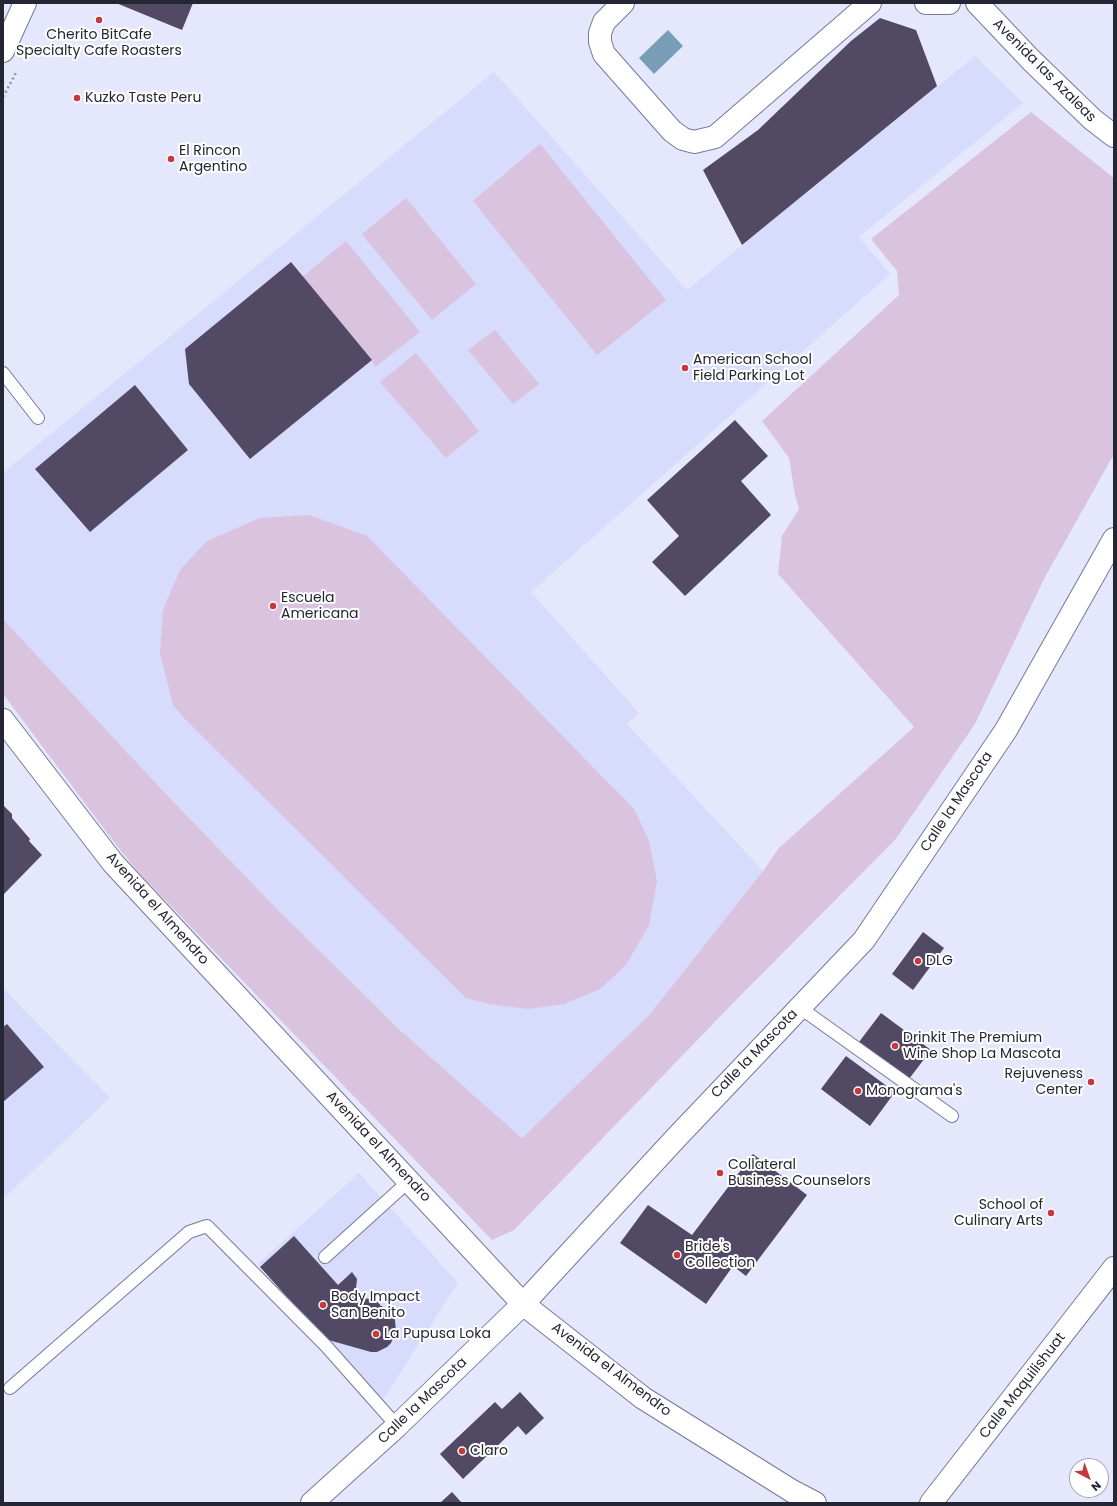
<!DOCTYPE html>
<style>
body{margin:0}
#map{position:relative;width:1117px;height:1506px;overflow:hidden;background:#e5e8fd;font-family:Poppins,sans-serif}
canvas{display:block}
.frame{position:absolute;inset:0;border:4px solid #252633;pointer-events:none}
.north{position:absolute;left:1069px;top:1458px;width:40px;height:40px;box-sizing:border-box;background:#fff;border:1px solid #a8a8ad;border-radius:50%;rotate:139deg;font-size:11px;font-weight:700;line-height:16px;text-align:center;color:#252633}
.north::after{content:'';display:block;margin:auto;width:14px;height:18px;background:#c7373e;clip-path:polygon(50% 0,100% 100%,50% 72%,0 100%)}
</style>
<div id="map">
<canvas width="1117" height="1506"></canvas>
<div class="frame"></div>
<div class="north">N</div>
</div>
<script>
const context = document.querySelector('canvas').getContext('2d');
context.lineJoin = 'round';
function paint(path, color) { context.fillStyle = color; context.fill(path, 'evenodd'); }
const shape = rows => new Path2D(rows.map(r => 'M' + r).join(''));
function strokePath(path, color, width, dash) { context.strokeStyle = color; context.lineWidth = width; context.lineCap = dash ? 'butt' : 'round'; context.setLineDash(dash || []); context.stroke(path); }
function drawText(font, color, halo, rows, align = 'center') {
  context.font = font + ' Poppins,sans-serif'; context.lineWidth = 4; context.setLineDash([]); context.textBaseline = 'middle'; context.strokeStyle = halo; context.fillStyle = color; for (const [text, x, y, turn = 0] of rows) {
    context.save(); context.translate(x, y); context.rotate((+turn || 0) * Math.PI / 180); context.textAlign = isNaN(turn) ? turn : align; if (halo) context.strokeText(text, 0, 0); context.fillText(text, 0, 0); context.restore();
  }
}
paint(shape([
 [975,56,1023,103,859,237,890,274,531,592,639,713,627,724,763,871,650,1014,522,1138,401,1031,280,912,165,793,3,619,3,473,494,72,687,290],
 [3,988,110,1098,3,1199],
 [359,1173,458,1283,382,1401,258,1264]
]), '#d7dbfc');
paint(shape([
 [1031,112,1114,178,1114,454,1044,579,975,724,895,840,736,1000,514,1230,492,1240,140,874,117,846,3,694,3,619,165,793,280,912,401,1031,522,1138,650,1014,763,871,779,848,914,727,778,574,782,536,799,509,795,495,789,458,762,421,899,295,897,271,871,239],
 [540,144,666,300,597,355,473,201],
 [406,198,476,284,432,320,362,234],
 [346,241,420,332,375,367,372,360,302,277],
 [495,330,539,384,513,404,468,350],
 [416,353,479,431,446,458,380,382],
 [309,515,367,536,634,809,649,841,657,881,649,925,626,965,600,989,564,1004,528,1009,489,1004,466,998,183,717,173,705,160,654,163,610,180,570,207,541,260,518]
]), '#dac3de');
paint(shape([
 [668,30,683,46,654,74,639,58]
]), '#789eb7');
paint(shape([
 [116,3,193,3,182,30],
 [880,18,916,30,937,86,742,245,703,170,758,130,851,41],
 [291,262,372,360,250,459,189,384,185,349],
 [135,385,188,450,90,532,35,469],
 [735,420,768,456,741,481,771,515,685,596,652,562,679,536,647,500],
 [3,805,12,814,12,818,30,839,29,841,42,855,3,895],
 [923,932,944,948,913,990,892,974],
 [881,1013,931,1050,909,1079,859,1042],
 [7,1024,44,1067,3,1102,3,1027],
 [846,1056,895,1092,870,1126,821,1089],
 [753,1154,807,1195,746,1276,733,1266,706,1304,620,1243,648,1205,692,1235],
 [294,1236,338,1285,352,1272,357,1279,355,1298,375,1299,381,1306,387,1309,392,1315,395,1320,396,1332,391,1343,387,1347,377,1352,371,1352,325,1339,260,1267],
 [520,1392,544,1418,526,1435,518,1426,463,1479,440,1454,495,1402,502,1409],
 [452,1492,462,1503,440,1503]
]), '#524965');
const service = shape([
 [3,373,38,418],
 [799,1007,952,1116],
 [325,1257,409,1181],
 [10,1388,189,1232,207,1226,326,1346,397,1426]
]);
const minor = shape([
 [623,3,604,22,600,33,600,42,604,54,672,131,683,139,694,142,715,137,870,3],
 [926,3,949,3]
]);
const tertiary = shape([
 [977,3,1031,60,1092,119,1114,136],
 [3,51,25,3],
 [3,720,113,863,523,1304,643,1398,792,1491,815,1503],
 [931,1503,1114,1268]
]);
const secondary = shape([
 [312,1503,397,1426,523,1304,675,1139,864,940,1006,730,1114,539]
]);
strokePath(service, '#767998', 14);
strokePath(minor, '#767998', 24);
strokePath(tertiary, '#767998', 24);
strokePath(secondary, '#767998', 24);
strokePath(shape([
 [3,97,17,71]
]), '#9193a4', 2.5, [2, 3]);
strokePath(service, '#fff', 12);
strokePath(minor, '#fff', 22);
strokePath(tertiary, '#fff', 22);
strokePath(secondary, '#fff', 22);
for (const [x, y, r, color] of [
 [99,20,4,"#c7373e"],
 [77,98,4,"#c7373e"],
 [171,159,4,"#c7373e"],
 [685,368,4,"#c7373e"],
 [273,606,4,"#c7373e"],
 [918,961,4,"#c7373e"],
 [895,1046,4,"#c7373e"],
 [1091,1082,4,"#c7373e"],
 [858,1091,4,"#c7373e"],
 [720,1173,4,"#c7373e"],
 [1051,1213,4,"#c7373e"],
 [677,1255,4,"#c7373e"],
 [323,1305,4,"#c7373e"],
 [376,1334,4,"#c7373e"],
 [462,1451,4,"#c7373e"]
]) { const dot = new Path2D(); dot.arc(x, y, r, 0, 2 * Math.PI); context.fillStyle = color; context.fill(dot); strokePath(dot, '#fff', 1.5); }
drawText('14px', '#252633', '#fff', [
 ["Cherito BitCafe",99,35,"center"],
 ["Specialty Cafe Roasters",99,51,"center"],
 ["Kuzko Taste Peru",85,98],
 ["El Rincon",179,151],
 ["Argentino",179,167],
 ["American School",693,360],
 ["Field Parking Lot",693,376],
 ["Escuela",281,598],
 ["Americana",281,614],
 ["DLG",926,961],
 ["Drinkit The Premium",903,1038],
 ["Wine Shop La Mascota",903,1054],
 ["Rejuveness",1083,1074,"right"],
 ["Center",1083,1090,"right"],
 ["Monograma's",866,1091],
 ["Collateral",728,1165],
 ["Business Counselors",728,1181],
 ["School of",1043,1205,"right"],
 ["Culinary Arts",1043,1221,"right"],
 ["Bride's",685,1247],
 ["Collection",685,1263],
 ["Body Impact",331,1297],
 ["San Benito",331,1313],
 ["La Pupusa Loka",384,1334],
 ["Claro",470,1451]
], 'left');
drawText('14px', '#252633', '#fff', [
 ["Avenida las Azaleas",1044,71,45],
 ["Calle la Mascota",957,802,-56],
 ["Avenida el Almendro",157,909,48],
 ["Calle la Mascota",755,1054,-46],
 ["Avenida el Almendro",378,1147,47],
 ["Avenida el Almendro",611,1370,37],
 ["Calle Maquilishuat",1023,1386,-52],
 ["Calle la Mascota",423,1401,-44]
]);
</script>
